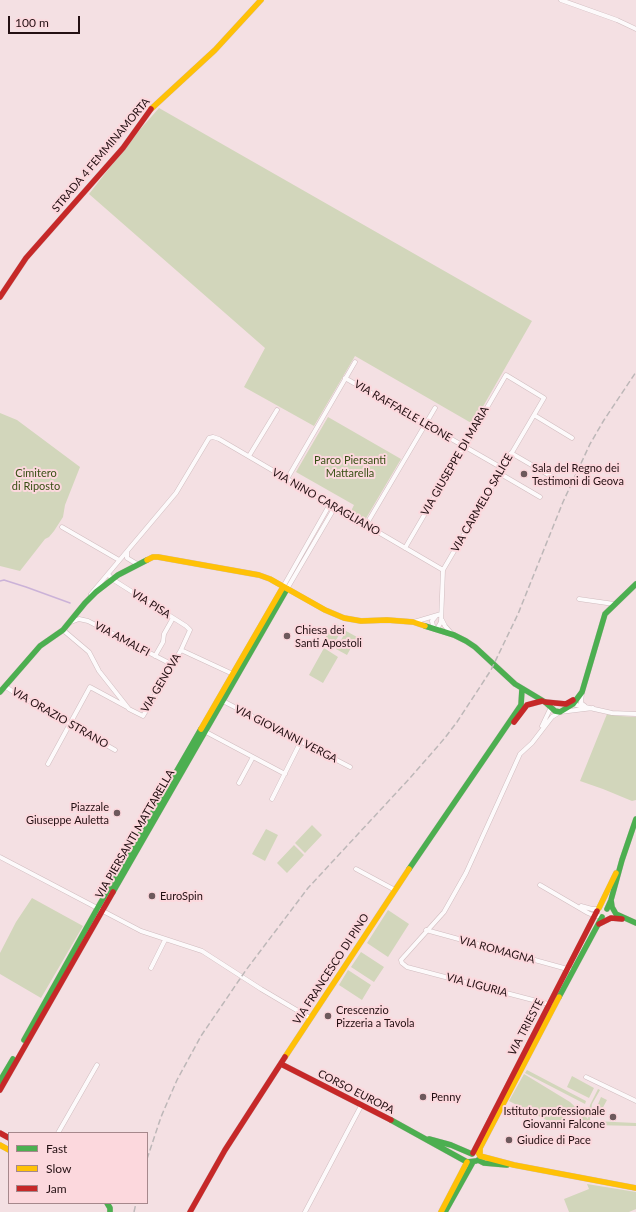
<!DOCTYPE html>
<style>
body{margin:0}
#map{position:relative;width:636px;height:1212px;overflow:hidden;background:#f4e0e3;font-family:Lato,sans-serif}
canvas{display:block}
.legend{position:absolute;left:8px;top:1132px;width:140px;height:72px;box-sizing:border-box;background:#fcd8dd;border:1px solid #a6888c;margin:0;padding:5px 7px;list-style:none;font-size:12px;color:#241013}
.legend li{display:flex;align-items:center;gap:8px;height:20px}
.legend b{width:20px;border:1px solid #a6888c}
.scale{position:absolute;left:8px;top:16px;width:72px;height:18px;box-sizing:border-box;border:2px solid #241013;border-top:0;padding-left:5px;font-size:12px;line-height:14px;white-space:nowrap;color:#241013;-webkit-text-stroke:3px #fcd8dd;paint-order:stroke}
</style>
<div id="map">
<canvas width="636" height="1212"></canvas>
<ul class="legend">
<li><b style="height:5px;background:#4caf50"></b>Fast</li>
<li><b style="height:5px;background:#ffc107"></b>Slow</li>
<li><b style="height:5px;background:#c62828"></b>Jam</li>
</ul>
<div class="scale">100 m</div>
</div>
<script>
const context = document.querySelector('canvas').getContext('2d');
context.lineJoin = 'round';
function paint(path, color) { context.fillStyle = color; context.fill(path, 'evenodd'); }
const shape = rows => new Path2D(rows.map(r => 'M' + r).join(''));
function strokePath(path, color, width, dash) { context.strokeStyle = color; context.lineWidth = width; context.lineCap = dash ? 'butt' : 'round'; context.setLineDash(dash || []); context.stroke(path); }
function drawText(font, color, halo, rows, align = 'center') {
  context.font = font + ' Lato,sans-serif'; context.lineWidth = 4; context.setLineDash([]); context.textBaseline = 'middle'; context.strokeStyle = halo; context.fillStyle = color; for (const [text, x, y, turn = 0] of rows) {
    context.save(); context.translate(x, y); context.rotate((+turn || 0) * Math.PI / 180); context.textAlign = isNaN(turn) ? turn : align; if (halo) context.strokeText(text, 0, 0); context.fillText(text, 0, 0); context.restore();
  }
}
paint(shape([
 [159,108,532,321,473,424,355,356,314,426,244,387,265,348,89,194,136,134],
 [0,413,17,420,80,467,65,505,63,517,54,531,49,537,45,539,20,571,0,566],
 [328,417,401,459,365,520,351,511,354,505,296,472],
 [334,623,343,628,332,647,323,642],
 [346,631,357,637,347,655,336,649],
 [324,648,338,657,323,683,309,675],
 [607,714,620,716,636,717,636,800,632,801,603,789,580,781],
 [312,825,322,835,305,853,295,843],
 [266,829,278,835,265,861,252,854],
 [294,845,304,855,287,873,277,863],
 [32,898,83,926,41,998,0,974,0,953,16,922],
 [388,910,409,924,388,957,367,943],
 [361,952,384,967,374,982,351,967],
 [348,970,371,985,362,1000,339,985],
 [527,1070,586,1101,585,1104,525,1073],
 [524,1074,570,1102,588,1119,590,1105,598,1089,600,1090,592,1104,589,1127,570,1108,560,1127,509,1101],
 [572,1076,594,1088,589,1098,567,1087],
 [601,1097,607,1100,601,1111,596,1109],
 [593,1121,636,1123,636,1126,593,1125],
 [587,1184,636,1192,636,1209,629,1212,569,1212,564,1199,589,1189]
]), '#d2d6bb');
strokePath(shape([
 [0,581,4,580,26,587,70,603]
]), '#cbb2d8', 1.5);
const street = shape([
 [561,0,617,20,636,29],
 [345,378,502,468],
 [534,415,572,438],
 [511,453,554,478],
 [249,456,277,410],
 [499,473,540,497],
 [287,479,355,362],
 [366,525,435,408],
 [62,527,119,560],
 [405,548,506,375,544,398,443,570,441,622,437,629],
 [127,552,127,558,137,564],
 [283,587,330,504],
 [287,589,335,507],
 [91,594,176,493,209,438,213,437,219,439,443,570],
 [579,599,614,604],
 [442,620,445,626,452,634],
 [71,622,79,619,88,621,173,665],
 [414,622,441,614],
 [435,628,433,626,432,621,436,616],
 [63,630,89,652,99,671,129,709,143,716,181,650,190,630,186,626,112,579,108,574],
 [181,650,235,675],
 [155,656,163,642,164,634,173,618],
 [6,687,15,693,115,750],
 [582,692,581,703,585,706],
 [221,700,350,767],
 [572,704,612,713,636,714],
 [542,726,552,705],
 [205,730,206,732,285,774],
 [48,764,90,687,127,707],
 [239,783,253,757],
 [272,799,301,741],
 [0,857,141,931,202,951,261,989,310,1018],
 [356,869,395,890],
 [540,885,588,913,595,916,599,916],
 [581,906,592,909,598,909],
 [426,930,571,970],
 [151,968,165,940],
 [552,1005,407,967,402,963,401,960,444,912,466,873,520,754,532,743,552,717,560,712,593,708],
 [586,1077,636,1101],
 [58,1133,97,1065],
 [305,1212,361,1106]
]);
const fast = shape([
 [425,626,454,635,466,641,475,647,515,684,545,702,555,711,560,712,573,704,582,692,605,614,636,584],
 [0,692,40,646,63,630,85,603,96,592,118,575,147,560],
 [409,869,521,705,522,689],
 [113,892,287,589],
 [611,900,612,907,616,914,636,923],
 [607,909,611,900,622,860,636,819],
 [559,997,602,917],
 [24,1040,97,909,201,729],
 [0,1081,13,1059],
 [391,1120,467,1162,476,1161],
 [429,1139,451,1145,472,1154],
 [478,1160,484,1163,507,1165],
 [107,1203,110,1208,110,1212],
 [445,1212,473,1162]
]);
const slow = shape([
 [151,109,215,50,261,0],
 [147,560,153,557,158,557,259,575,270,579,325,610,344,618,361,621,387,620,413,622,425,626],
 [201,729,283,587],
 [599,908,616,873],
 [285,1057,409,869],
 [0,1145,9,1150],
 [478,1152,480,1156,514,1165,636,1188],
 [480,1154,480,1148,559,997],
 [441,1212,467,1162]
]);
const jam = shape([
 [0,297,26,258,123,148,151,109],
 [545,702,566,704,573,700],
 [514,722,527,705,542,701],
 [599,924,611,918,622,919],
 [281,1064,391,1120],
 [0,1090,113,892],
 [0,1133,9,1138],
 [473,1153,597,911],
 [190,1212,225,1150,285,1057]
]);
strokePath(street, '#d0bcbf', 5);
strokePath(fast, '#d0bcbf', 6);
strokePath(slow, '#d0bcbf', 6);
strokePath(jam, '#d0bcbf', 6);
strokePath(street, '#fdfafb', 4);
strokePath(fast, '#4caf50', 5.5);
strokePath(slow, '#ffc107', 5.5);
strokePath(jam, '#c62828', 5.5);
strokePath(shape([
 [147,1159,161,1117,177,1080,201,1036,246,970,308,888,410,778,444,739,457,722,491,670,518,614,563,502,590,444,604,420,636,372],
 [134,1212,136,1203]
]), '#bdb7b8', 1.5, [6, 3]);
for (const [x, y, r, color] of [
 [524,474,4,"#6d595c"],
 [287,636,4,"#6d595c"],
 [117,813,4,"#6d595c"],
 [152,896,4,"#6d595c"],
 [328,1016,4,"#6d595c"],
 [423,1097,4,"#6d595c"],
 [613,1117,4,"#6d595c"],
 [509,1140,4,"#6d595c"]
]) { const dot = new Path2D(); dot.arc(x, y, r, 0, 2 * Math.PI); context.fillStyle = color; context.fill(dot); strokePath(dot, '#fcd8dd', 1.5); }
drawText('11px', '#241013', '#fcd8dd', [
 ["STRADA 4 FEMMINAMORTA",101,155,-50],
 ["VIA RAFFAELE LEONE",403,411,30],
 ["VIA GIUSEPPE DI MARIA",455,461,-60],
 ["VIA NINO CARAGLIANO",326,502,30],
 ["VIA CARMELO SALICE",482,503,-60],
 ["VIA PISA",151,604,32],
 ["VIA AMALFI",122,639,28],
 ["VIA GENOVA",161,683,-59],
 ["VIA ORAZIO STRANO",60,718,30],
 ["VIA GIOVANNI VERGA",286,734,27],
 ["VIA PIERSANTI MATTARELLA",135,834,-60],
 ["VIA ROMAGNA",497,950,15],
 ["VIA FRANCESCO DI PINO",331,969,-57],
 ["VIA LIGURIA",477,985,15],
 ["VIA TRIESTE",526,1027,-62],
 ["CORSO EUROPA",356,1092,27]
]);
drawText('11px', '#384f14', '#fcd8dd', [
 ["Parco Piersanti",350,460],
 ["Mattarella",350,473],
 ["Cimitero",36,473],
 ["di Riposto",36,486]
]);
drawText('11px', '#241013', '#fcd8dd', [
 ["Sala del Regno dei",532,468],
 ["Testimoni di Geova",532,481],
 ["Chiesa dei",295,630],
 ["Santi Apostoli",295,643],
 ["Piazzale",109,807,"right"],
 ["Giuseppe Auletta",109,820,"right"],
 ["EuroSpin",160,896],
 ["Crescenzio",336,1010],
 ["Pizzeria a Tavola",336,1023],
 ["Penny",431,1097],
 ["Istituto professionale",605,1111,"right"],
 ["Giovanni Falcone",605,1124,"right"],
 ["Giudice di Pace",517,1140]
], 'left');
</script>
